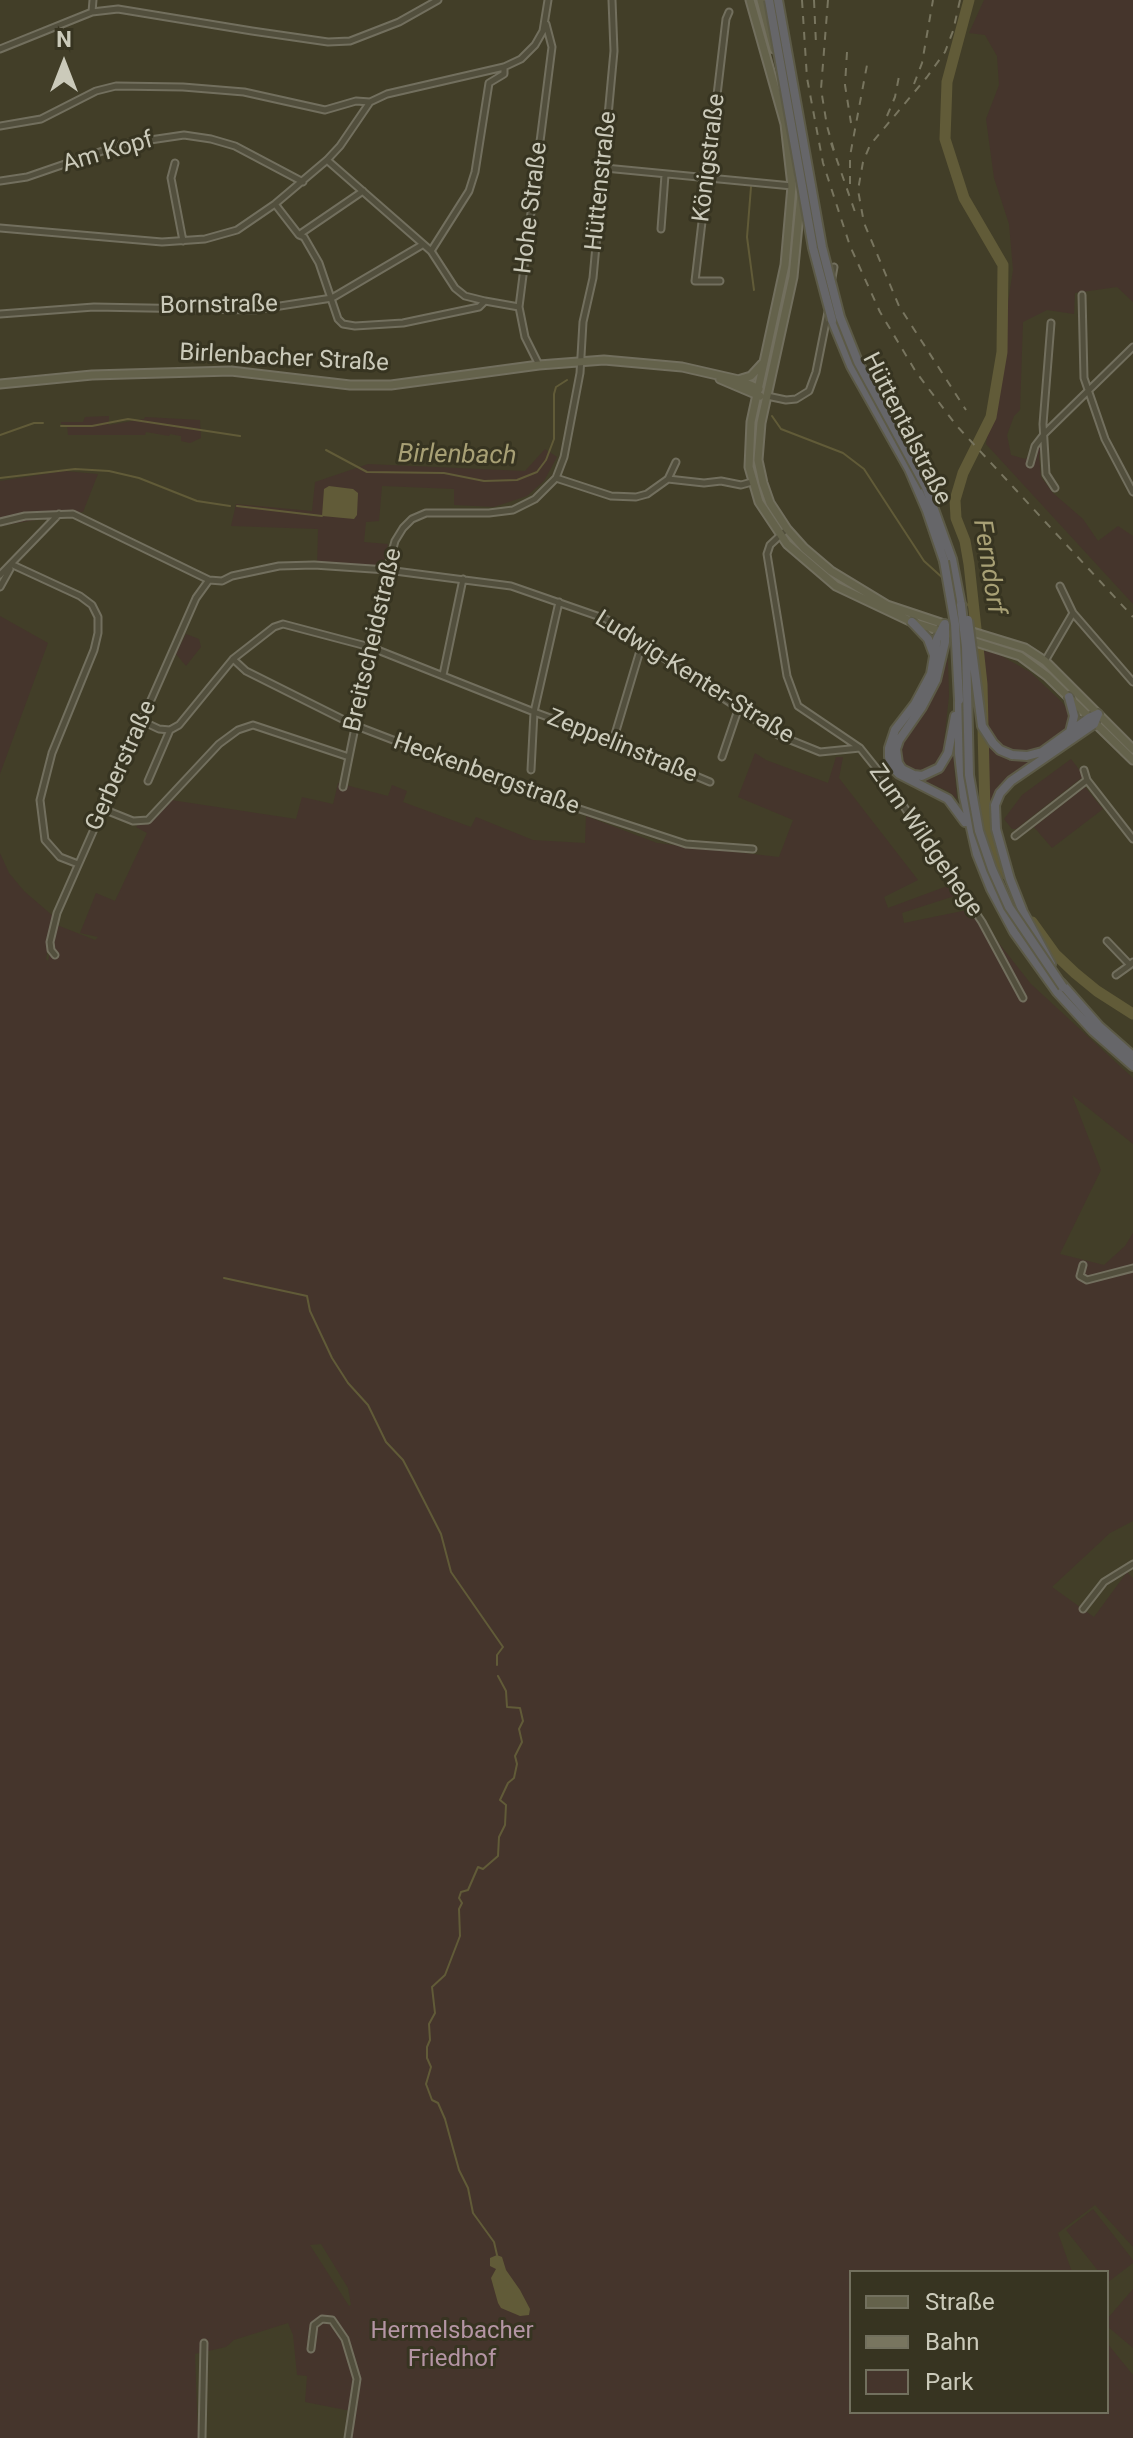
<!DOCTYPE html>
<meta charset="utf-8">
<style>
body{margin:0}
#map{position:relative;width:1133px;height:2438px;overflow:hidden;background:#423e28;font-family:Roboto,sans-serif}
canvas{display:block}
.legend{position:absolute;left:849px;top:2270px;width:260px;height:144px;box-sizing:border-box;background:#373421;border:2px solid #72705e;margin:0;padding:10px 14px;list-style:none;font-size:24px;color:#cbcaba}
.legend li{display:flex;align-items:center;gap:16px;height:40px}
.legend b{width:40px;border:2px solid #72705e}
.north{position:absolute;left:24px;top:24px;width:80px;height:80px;-webkit-text-stroke:6px #373421;paint-order:stroke;rotate:0deg;font-size:22px;font-weight:700;line-height:32px;text-align:center;color:#cbcaba}
.north::after{content:'';display:block;margin:auto;width:28px;height:36px;background:#cbcaba;clip-path:polygon(50% 0,100% 100%,50% 72%,0 100%)}
</style>
<div id="map">
<canvas width="1133" height="2438"></canvas>
<ul class="legend">
<li><b style="height:10px;background:#64624b"></b>Straße</li>
<li><b style="height:10px;background:#78755f"></b>Bahn</li>
<li><b style="height:22px;background:#45352c"></b>Park</li>
</ul>
<div class="north">N</div>
</div>
<script>
const context = document.querySelector('canvas').getContext('2d');
context.lineJoin = 'round';
function paint(path, color) { context.fillStyle = color; context.fill(path, 'evenodd'); }
const shape = rows => new Path2D(rows.map(r => 'M' + r).join(''));
function strokePath(path, color, width, dash) { context.strokeStyle = color; context.lineWidth = width; context.lineCap = dash ? 'butt' : 'round'; context.setLineDash(dash || []); context.stroke(path); }
function drawText(font, color, halo, rows, align = 'center') {
  context.font = font + ' Roboto,sans-serif'; context.lineWidth = 6; context.setLineDash([]); context.textBaseline = 'middle'; context.strokeStyle = halo; context.fillStyle = color; for (const [text, x, y, turn = 0] of rows) {
    context.save(); context.translate(x, y); context.rotate((+turn || 0) * Math.PI / 180); context.textAlign = isNaN(turn) ? turn : align; if (halo) context.strokeText(text, 0, 0); context.fillText(text, 0, 0); context.restore();
  }
}
paint(shape([
 [984,0,1133,0,1133,302,1117,287,1075,293,1074,314,1047,310,1023,322,1020,410,1014,416,1007,435,1011,455,1025,459,1043,442,1039,456,1041,477,1053,493,1083,519,1098,541,1118,526,1133,536,1133,604,986,444,1013,270,1009,224,994,178,986,119,999,85,997,56,985,35,969,33],
 [109,416,109,425,144,419,145,417,200,420,201,438,190,443,181,441,181,436,170,434,169,436,146,432,145,435,68,435,67,425,61,424,61,422,83,422,85,417],
 [545,449,557,457,544,481,527,496,494,507,454,505,454,489,382,486,379,521,366,522,364,542,388,544,382,574,317,569,318,529,231,526,236,504,312,511,315,482,368,464,525,471],
 [64,471,98,474,83,512,0,526,0,481],
 [0,616,48,643,0,774],
 [186,634,199,639,201,647,186,666,176,654],
 [980,650,998,654,1030,672,1062,702,1068,711,1068,727,1055,739,1032,751,1021,753,998,743,991,732,984,711],
 [948,658,949,696,943,750,939,761,931,768,922,772,912,770,904,763,900,747,934,696],
 [987,745,995,752,1011,759,1033,761,999,785,987,807],
 [755,753,766,760,828,783,836,757,843,757,839,778,918,880,884,897,888,908,958,882,964,893,902,913,904,923,972,909,1031,984,1133,1078,1133,1144,1072,1095,1101,1170,1060,1254,1104,1265,1125,1246,1133,1233,1133,1521,1110,1533,1052,1587,1094,1617,1127,1572,1133,1578,1133,2247,1095,2205,1058,2233,1072,2272,851,2272,851,2412,1107,2412,1107,2343,1133,2375,1133,2438,348,2438,351,2411,305,2402,307,2376,297,2375,293,2335,288,2323,234,2340,226,2347,195,2354,198,2438,0,2438,0,853,9,873,24,891,53,916,46,959,48,961,57,925,95,940,98,937,80,933,96,893,115,901,147,833,136,827,144,818,171,800,296,819,302,797,333,804,338,783,388,796,392,785,407,791,403,802,471,827,476,817,533,840,585,843,586,816,657,843,779,857,793,820,738,797],
 [321,2244,348,2288,351,2305,349,2306,310,2245],
 [953,754,957,799,948,791,924,781,924,778,943,770],
 [1071,759,1084,776,1016,829,1012,829,1004,819,1022,795],
 [1085,787,1103,809,1052,848,1034,827],
 [1093,2209,1133,2260,1133,2263,1107,2283,1107,2272,1099,2272,1066,2230],
 [1133,2289,1133,2348,1107,2326,1107,2319]
]), '#45352c');
paint(shape([
 [329,486,353,489,358,493,357,515,354,519,322,516,324,489],
 [497,2255,502,2257,506,2270,520,2290,530,2309,529,2315,520,2316,501,2308,498,2303,491,2278,496,2269,490,2266,490,2258]
]), '#615b38');
strokePath(shape([
 [751,187,747,237,754,290],
 [772,416,781,429,843,453,864,469,924,561,945,580],
 [61,426,92,426,128,419,240,436],
 [0,435,34,423,43,423],
 [326,450,367,472,444,473,484,481,517,480,537,472,546,460,554,439,554,394,556,387,567,380],
 [0,478,75,469,109,471,139,478,197,501,230,506],
 [237,506,322,516],
 [963,599,974,613],
 [224,1278,307,1296,310,1311,332,1358,348,1383,368,1405,386,1442,403,1460,414,1481,441,1534,451,1572,503,1647,497,1655,497,1665],
 [497,2255,494,2242,473,2213,468,2188,459,2170,445,2119,438,2103,432,2100,426,2084,431,2067,427,2058,427,2047,430,2040,429,2024,435,2013,432,1987,445,1975,460,1936,459,1909,462,1903,459,1898,461,1892,468,1890,478,1867,483,1869,498,1856,499,1837,505,1825,506,1805,500,1800,508,1783,514,1778,517,1764,515,1756,522,1742,519,1729,523,1721,520,1708,507,1707,506,1691,498,1676]
]), '#615b38', 2);
strokePath(shape([
 [969,0,947,82,945,139,964,198,1003,265,1002,352,991,417,963,473,955,500,956,518,965,541,969,564,982,684,985,813,997,855,1007,875],
 [1032,922,1055,954,1075,973,1097,991,1133,1014]
]), '#615b38', 11);
const minor = shape([
 [92,12,93,0],
 [0,49,92,12,118,9,252,31,328,42,350,41,399,22,438,0],
 [0,126,41,119,96,91,116,86,183,87,244,92,325,110,356,101,370,102],
 [327,160,431,251,455,288,465,296,485,301],
 [175,163,171,178,183,241],
 [605,168,792,186],
 [0,181,27,177,123,144,184,135,211,139,235,146,303,182],
 [275,204,299,235,304,237,319,263,338,319,343,324,355,326,403,323,479,307,485,301,519,307],
 [0,228,162,242,205,239,237,230,275,204,327,160,340,146,370,102,387,94,504,67,521,59,535,45,543,31,548,0],
 [661,229,665,175],
 [300,234,363,191],
 [431,251,469,191,475,172,489,83,504,74,504,67],
 [832,278,834,267],
 [720,281,695,281,726,19,729,12],
 [1082,295,1084,378,1105,439,1133,492],
 [0,314,94,307,254,310,332,298,422,245],
 [1051,323,1043,424,1046,474,1055,488],
 [539,365,525,337,519,307,552,47,546,24],
 [767,396,786,400,796,399,809,391,816,372,828,312],
 [1030,464,1035,446,1045,433,1133,347],
 [556,478,611,496,636,497,647,494,668,479,676,462],
 [668,479,704,483,721,481,741,485,752,482],
 [0,522,25,516,73,514,209,580,222,581,232,576,279,566,314,565,387,570,511,586,606,619,778,735,820,752,860,748],
 [787,529,770,545,767,554,787,676,798,706,860,748,888,783,982,922,1023,998],
 [13,565,80,596,92,605,98,617,98,633,94,650,52,753,40,800,45,840,60,857,78,864],
 [0,575,59,514],
 [1060,586,1073,613,1133,682],
 [0,587,10,569],
 [233,659,246,671,354,725,531,793,686,844,753,849],
 [1045,661,1073,613],
 [443,675,463,579],
 [142,721,159,729,170,730,179,725,233,659,274,627,283,624,370,647,534,712,613,741,710,782],
 [613,741,642,644],
 [722,757,739,707],
 [531,770,534,712,559,602],
 [1084,770,1087,780,1133,839],
 [148,781,170,730],
 [343,787,349,757],
 [103,809,133,821,148,820,219,744,238,730,253,725,349,757,387,570,395,541,403,528,412,519,426,513,489,513,513,510,535,499,556,478,564,457,580,373,583,322,593,278,614,51,612,0],
 [1015,836,1087,780],
 [1107,941,1130,965,1133,962],
 [55,955,51,950,50,942,57,913,196,598,209,580],
 [1116,975,1130,965],
 [1083,1265,1080,1276,1087,1280,1133,1268],
 [1083,1609,1104,1582,1133,1564],
 [311,2349,314,2325,322,2319,332,2320,345,2339,357,2379,348,2438],
 [202,2438,204,2343]
]);
const secondary = shape([
 [750,0,785,124,792,186,785,265,751,422,749,467,759,502,787,544,836,586,912,622,1020,656,1047,676,1133,760],
 [761,0,774,49],
 [801,194,793,277,761,423,758,460,763,483,770,503,787,529,804,548,831,571,887,605,947,625],
 [720,379,760,396],
 [741,379,751,376,762,364],
 [0,384,92,375,231,371,350,385,391,385,539,365,604,360,682,367,739,380,759,389],
 [966,630,1025,648,1045,661,1133,749]
]);
const trunk = shape([
 [832,320,851,366,909,469,927,511,944,561],
 [926,487,952,559,961,605],
 [912,622,928,639,934,655],
 [945,624,945,642,936,680,922,707,899,740,896,749,898,763,902,769,914,775,922,776,939,768,948,753,955,716],
 [944,625,937,639,931,674,915,704,895,730,889,748,889,757,892,767,899,774,948,799,965,822],
 [1069,697,1074,716,1070,732],
 [959,700,959,754,964,797,977,854,991,889,1014,932,1057,992,1093,1031,1133,1066],
 [1012,755,1027,756,1042,752,1089,718,1098,714],
 [1051,964,1023,912,1010,879,996,829,995,805,1000,793,1011,781,1094,724,1098,714],
 [1061,983,1099,1026,1133,1056]
]);
strokePath(minor, '#726f5e', 9);
strokePath(secondary, '#726f5e', 11);
strokePath(trunk, '#5c5a47', 12);
strokePath(minor, '#524f3d', 5);
strokePath(secondary, '#64624b', 7);
strokePath(trunk, '#666669', 8);
strokePath(shape([
 [802,0,807,78,823,163,850,246,880,312,916,372,956,425,1133,617],
 [814,0,816,44],
 [828,0,821,89,827,126,835,154],
 [960,0,953,31,945,52,927,77,870,145,863,162,858,190,864,223,899,306,966,410],
 [847,52,845,85,851,123],
 [914,84,922,63,933,0],
 [887,116,895,97,900,71],
 [831,143,855,212],
 [850,184,850,156,867,65]
]), '#78755f', 2, [8, 8]);
const trunkBridge = shape([
 [769,0,813,248,832,320],
 [778,0,822,247,840,317,858,362,926,487],
 [944,561,955,624,959,700],
 [961,605,966,647,969,775,979,831,992,869,1009,907,1063,987],
 [968,620,982,726,993,743,1000,750,1012,755]
]);
strokePath(trunkBridge, '#5c5a47', 12, []);
strokePath(trunkBridge, '#666669', 8);
drawText('24px', '#cbcaba', '#373421', [
 ["Am Kopf",108,153,-16],
 ["Königstraße",710,158,-83],
 ["Hüttenstraße",602,181,-84],
 ["Hohe Straße",532,208,-83],
 ["Bornstraße",219,306,-1],
 ["Birlenbacher Straße",284,359,3],
 ["Hüttentalstraße",906,429,63],
 ["Breitscheidstraße",374,640,-77],
 ["Ludwig-Kenter-Straße",694,678,32],
 ["Zeppelinstraße",622,747,22],
 ["Gerberstraße",122,766,-66],
 ["Heckenbergstraße",486,775,20],
 ["Zum Wildgehege",925,841,55]
]);
drawText('24px', '#b495a4', '#373421', [
 ["Hermelsbacher",452,2332],
 ["Friedhof",452,2360]
]);
drawText('italic 26px', '#a8a075', '#373421', [
 ["Birlenbach",457,456,1],
 ["Ferndorf",988,567,81]
]);
</script>
